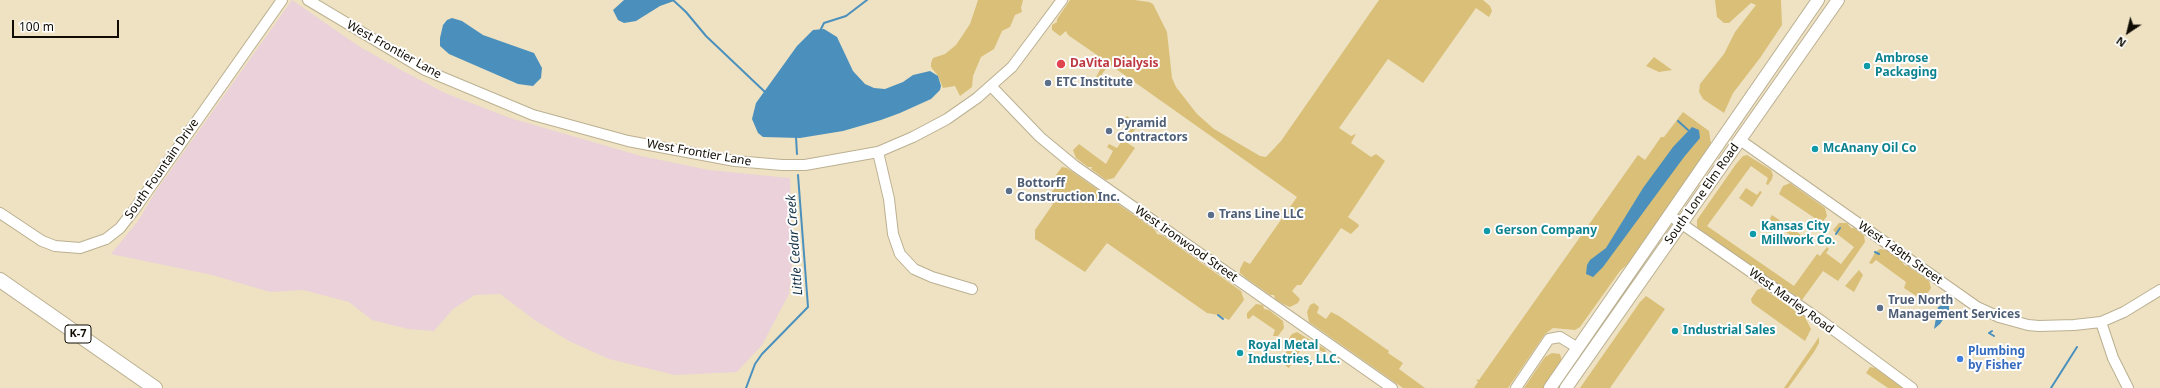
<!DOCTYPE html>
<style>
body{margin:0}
#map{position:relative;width:2160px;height:388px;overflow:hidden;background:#eee2c3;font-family:"Noto Sans",sans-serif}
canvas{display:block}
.north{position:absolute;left:2108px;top:12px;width:40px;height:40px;-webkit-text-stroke:3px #fff;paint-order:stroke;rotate:215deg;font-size:11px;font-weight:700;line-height:16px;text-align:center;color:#100c03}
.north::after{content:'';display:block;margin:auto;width:14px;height:18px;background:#100c03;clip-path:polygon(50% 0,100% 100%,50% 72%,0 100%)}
.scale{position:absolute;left:12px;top:20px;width:107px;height:18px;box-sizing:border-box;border:2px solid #100c03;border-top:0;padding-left:5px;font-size:12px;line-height:14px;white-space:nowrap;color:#100c03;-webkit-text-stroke:3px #fff;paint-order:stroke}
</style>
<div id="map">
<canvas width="2160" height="388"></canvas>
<div class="north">N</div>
<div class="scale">100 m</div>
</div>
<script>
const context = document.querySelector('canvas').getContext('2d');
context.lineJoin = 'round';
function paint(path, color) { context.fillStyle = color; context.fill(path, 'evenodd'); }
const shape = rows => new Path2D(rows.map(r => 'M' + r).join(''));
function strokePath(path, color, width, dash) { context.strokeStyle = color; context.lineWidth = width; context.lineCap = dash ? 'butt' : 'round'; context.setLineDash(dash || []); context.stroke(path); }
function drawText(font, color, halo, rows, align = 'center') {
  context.font = font + ' "Noto Sans",sans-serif'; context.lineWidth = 4; context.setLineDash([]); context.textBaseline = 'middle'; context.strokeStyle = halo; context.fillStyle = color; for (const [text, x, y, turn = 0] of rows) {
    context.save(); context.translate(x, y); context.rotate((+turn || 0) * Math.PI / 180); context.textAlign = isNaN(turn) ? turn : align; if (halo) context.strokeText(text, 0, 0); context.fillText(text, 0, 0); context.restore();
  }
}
paint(shape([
 [292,0,360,47,401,70,445,93,510,118,641,156,709,170,790,178,793,255,789,294,762,345,737,372,675,375,609,359,569,341,536,321,500,294,475,295,453,309,434,331,408,329,372,320,349,302,303,290,270,292,212,275,111,254,138,221,156,191]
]), '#ead1da');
paint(shape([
 [978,0,1023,0,1021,8,1022,12,1015,15,1010,27,1002,31,994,49,981,57,973,76,972,87,960,96,955,86,943,88,938,76,931,67,931,63,933,58,945,54,956,45,970,24],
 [1070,0,1134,0,1149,2,1153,4,1167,32,1172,78,1176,87,1197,114,1214,129,1260,156,1266,157,1281,141,1379,0,1483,0,1490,6,1492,11,1489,17,1476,8,1423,83,1388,59,1339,128,1351,136,1356,134,1351,143,1371,157,1376,154,1385,161,1348,217,1358,224,1359,226,1351,234,1341,228,1301,285,1297,285,1292,291,1300,299,1298,303,1290,307,1283,304,1275,299,1274,295,1270,295,1246,278,1240,273,1240,269,1244,261,1250,264,1297,197,1109,64,1098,80,1095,79,1102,66,1097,63,1099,60,1096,58,1097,55,1068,35,1066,31,1060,36,1052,30,1052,25,1057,22,1057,19],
 [1715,0,1781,0,1782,25,1760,58,1733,93,1724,113,1703,99,1699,92,1700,84,1724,54,1735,32,1756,5,1751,3,1729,23,1724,23,1717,17],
 [1654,57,1672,70,1659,72,1646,66],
 [1683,112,1709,131,1711,144,1631,261,1620,271,1580,327,1575,330,1553,328,1545,334,1508,388,1474,388,1478,382,1476,379,1479,380,1638,155,1645,160,1661,137,1664,137],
 [1127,116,1136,122,1136,128,1126,142,1135,148,1114,178,1106,180,1091,169,1092,167,1088,167,1076,158,1073,150,1079,144,1106,164,1113,151,1107,147,1109,144,1117,148,1129,130,1121,124],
 [1747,155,1771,170,1773,175,1772,179,1768,185,1766,184,1768,178,1751,166,1707,226,1794,286,1817,254,1820,256,1827,247,1829,249,1826,253,1841,264,1854,247,1837,234,1841,228,1836,233,1833,230,1839,223,1847,223,1851,228,1854,228,1864,235,1865,242,1838,281,1823,271,1802,300,1699,232,1697,228,1697,220,1736,164,1743,156],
 [1062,167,1067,168,1155,230,1157,234,1162,235,1241,291,1244,300,1229,320,1218,315,1207,313,1107,243,1085,272,1035,239,1035,230,1053,204,1047,199,1061,179,1056,175],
 [1790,183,1825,208,1827,216,1822,223,1779,194,1783,186],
 [1746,188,1757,195,1760,191,1762,192,1752,207,1739,198],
 [1772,215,1804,237,1807,233,1809,233,1803,244,1769,220],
 [1880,249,1886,250,1902,261,1904,265,1908,266,1929,281,1931,288,1924,299,1921,299,1904,288,1906,282,1876,260,1872,264,1869,263,1875,253,1877,253,1877,251],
 [1859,270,1863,275,1854,292,1845,286],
 [1762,288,1805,317,1811,329,1805,341,1752,303,1751,299,1757,290],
 [1646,296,1665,309,1610,388,1580,388,1640,302],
 [1314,303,1319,307,1317,313,1326,319,1331,312,1339,316,1389,351,1388,353,1403,363,1399,369,1425,388,1403,388,1309,322,1307,312,1310,305],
 [1256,304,1263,305,1264,309,1269,310,1283,321,1284,328,1278,336,1273,336,1275,330,1253,315,1249,319,1247,318,1247,313],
 [1297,332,1325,349,1327,354,1305,343,1289,368,1279,361,1289,348,1285,344,1292,334],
 [1819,337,1819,343,1814,352,1788,388,1784,388],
 [1552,353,1560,354,1562,361,1544,388,1524,388,1545,357],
 [1870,367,1875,368,1903,388,1888,388,1866,373]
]), '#d9bf77');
paint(shape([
 [624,0,674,0,674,1,660,6,636,21,624,23,618,20,613,10],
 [452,18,462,21,483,35,534,53,542,68,541,78,533,86,518,84,449,54,440,46,440,38,443,25,447,20],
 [824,29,837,37,853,71,865,84,874,88,885,89,903,82,913,75,930,71,938,76,941,86,940,90,931,99,900,113,881,120,843,131,800,138,763,137,758,133,752,119,756,103,797,46,813,30],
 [1692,127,1699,130,1700,138,1684,157,1603,267,1593,277,1586,274,1587,265,1590,260,1606,248,1643,188,1673,147],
 [1944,304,1949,306,1949,311,1940,324,1934,329,1938,307]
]), '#4b90bd');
strokePath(shape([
 [673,0,686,12,706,36,765,92],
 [820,31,824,23,846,16,867,0],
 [1678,121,1688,130],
 [796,137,797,154],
 [1836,234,1840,228],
 [1875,252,1879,254],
 [1218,315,1223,319],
 [1992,331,1989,333,1994,336],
 [746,388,755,364,762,354,808,307,798,175],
 [2051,388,2077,347]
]), '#4b90bd', 2);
const minor = shape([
 [308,0,425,70,533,115,628,141,735,161,782,165,805,165,878,152,913,137,947,119,977,98,1012,67,1062,0],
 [991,86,1040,137,1075,166,1392,388],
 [1740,140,1977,307,1999,317,2028,325,2039,326,2074,325,2101,322,2124,312,2160,290],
 [878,152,889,199,893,234,900,254,914,269,932,277,972,289],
 [0,213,42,241,55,246,80,248,106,239,120,228,134,210,282,0],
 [1669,215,1823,322,1912,388],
 [2101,322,2113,358,2128,388],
 [1516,388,1549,339,1560,337,1578,348]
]);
const major = shape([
 [1550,388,1818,0],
 [1566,388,1838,0]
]);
const highway = shape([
 [0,280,155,388]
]);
strokePath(minor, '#bbb091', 12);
strokePath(major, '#bbb091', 14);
strokePath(highway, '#bbb091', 16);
strokePath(minor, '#fff', 10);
strokePath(major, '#fff', 12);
strokePath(highway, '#fff', 14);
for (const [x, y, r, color] of [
 [1061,64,5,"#e0444e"],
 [1867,66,4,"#0f9aa8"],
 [1048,83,4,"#5c6f8a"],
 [1109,131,4,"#5c6f8a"],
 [1815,149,4,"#0f9aa8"],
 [1009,191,4,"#5c6f8a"],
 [1211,215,4,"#5c6f8a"],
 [1487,231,4,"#0f9aa8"],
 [1753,234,4,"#0f9aa8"],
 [1880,308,4,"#5c6f8a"],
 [1675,331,4,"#0f9aa8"],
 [1240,353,4,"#0f9aa8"],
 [1960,359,4,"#3f7fe0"]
]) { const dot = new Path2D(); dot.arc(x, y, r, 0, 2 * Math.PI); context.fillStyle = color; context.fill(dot); strokePath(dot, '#fff', 1.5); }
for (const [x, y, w] of [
 [78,334,26]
]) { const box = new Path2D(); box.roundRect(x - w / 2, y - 9, w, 18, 3); context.fillStyle = '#fff'; context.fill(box); strokePath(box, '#100c03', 1); }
drawText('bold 11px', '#100c03', null, [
 ["K-7",78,334]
]);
drawText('12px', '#100c03', '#fff', [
 ["West Frontier Lane",394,50,29],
 ["West Frontier Lane",699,153,10],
 ["South Fountain Drive",162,169,-55],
 ["South Lone Elm Road",1702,194,-55],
 ["West Ironwood Street",1186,244,35],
 ["West 149th Street",1900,253,35],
 ["West Marley Road",1791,301,36]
]);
drawText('bold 12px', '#0d838f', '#fff', [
 ["Ambrose",1875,59],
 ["Packaging",1875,73],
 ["McAnany Oil Co",1823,149],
 ["Kansas City",1761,227],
 ["Millwork Co.",1761,241],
 ["Gerson Company",1495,231],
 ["Industrial Sales",1683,331],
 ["Royal Metal",1248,346],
 ["Industries, LLC.",1248,360]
], 'left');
drawText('bold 12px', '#be3a42', '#fff', [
 ["DaVita Dialysis",1070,64]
], 'left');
drawText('bold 12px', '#4e5e75', '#fff', [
 ["ETC Institute",1056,83],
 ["Pyramid",1117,124],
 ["Contractors",1117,138],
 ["Bottorff",1017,184],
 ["Construction Inc.",1017,198],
 ["Trans Line LLC",1219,215],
 ["True North",1888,301],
 ["Management Services",1888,315]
], 'left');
drawText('bold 12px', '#366cbe', '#fff', [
 ["Plumbing",1968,352],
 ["by Fisher",1968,366]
], 'left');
drawText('italic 13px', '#143346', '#fff', [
 ["Little Cedar Creek",795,245,-94]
]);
</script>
